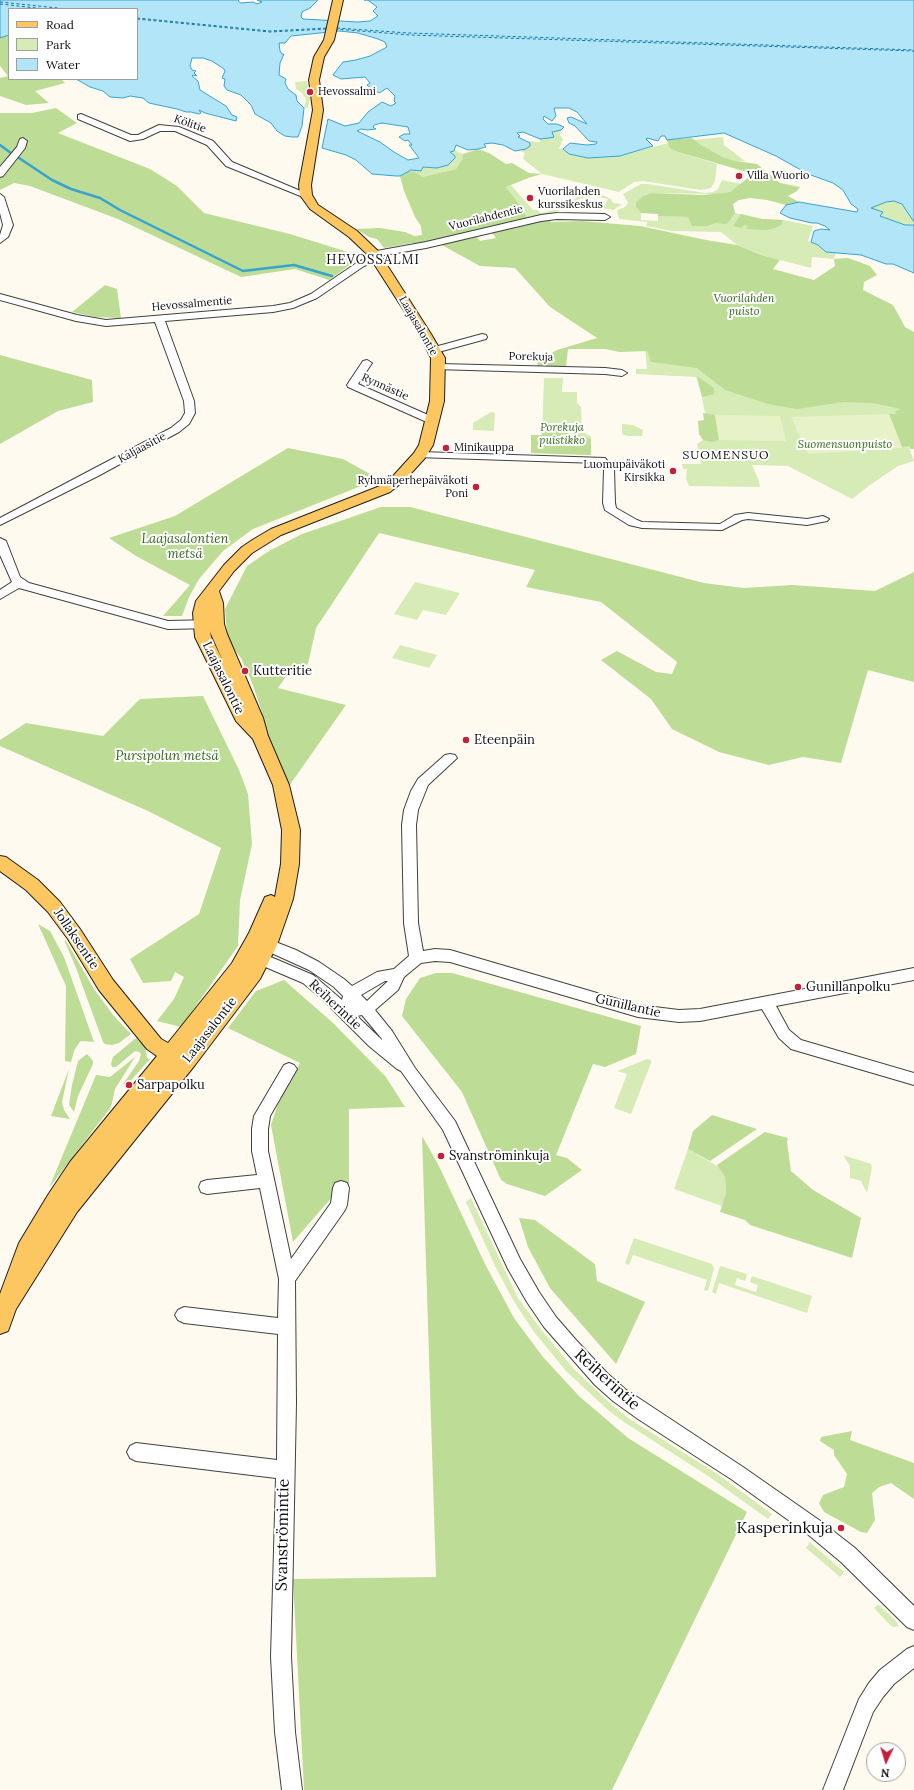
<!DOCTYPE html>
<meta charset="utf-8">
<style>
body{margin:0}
#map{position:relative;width:914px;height:1790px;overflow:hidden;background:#fffaef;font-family:Lora,serif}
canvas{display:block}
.legend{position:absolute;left:8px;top:8px;width:130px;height:72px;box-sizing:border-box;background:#fff;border:1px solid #9f9f9f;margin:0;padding:5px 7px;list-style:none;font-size:12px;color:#0e0e0e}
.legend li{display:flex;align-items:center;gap:8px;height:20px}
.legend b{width:20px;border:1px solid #9f9f9f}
.north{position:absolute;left:866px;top:1742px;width:40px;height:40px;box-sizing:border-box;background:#fff;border:1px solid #9f9f9f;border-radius:50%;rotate:184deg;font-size:11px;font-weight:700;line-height:16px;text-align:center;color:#0e0e0e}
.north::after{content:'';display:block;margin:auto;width:14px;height:18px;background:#c32139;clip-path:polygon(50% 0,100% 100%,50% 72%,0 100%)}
</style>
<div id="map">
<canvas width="914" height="1790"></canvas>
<ul class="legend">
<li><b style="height:5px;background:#fcc761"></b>Road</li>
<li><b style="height:11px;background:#d7ebb7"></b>Park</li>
<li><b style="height:11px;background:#b2e5f8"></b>Water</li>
</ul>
<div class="north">N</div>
</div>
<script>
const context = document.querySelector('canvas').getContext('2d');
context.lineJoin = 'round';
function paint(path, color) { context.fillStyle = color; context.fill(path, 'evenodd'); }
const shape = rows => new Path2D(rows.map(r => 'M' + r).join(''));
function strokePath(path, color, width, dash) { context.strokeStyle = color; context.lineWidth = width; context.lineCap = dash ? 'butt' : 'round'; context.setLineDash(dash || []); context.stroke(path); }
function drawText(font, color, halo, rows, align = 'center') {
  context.font = font + ' Lora,serif'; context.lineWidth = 4; context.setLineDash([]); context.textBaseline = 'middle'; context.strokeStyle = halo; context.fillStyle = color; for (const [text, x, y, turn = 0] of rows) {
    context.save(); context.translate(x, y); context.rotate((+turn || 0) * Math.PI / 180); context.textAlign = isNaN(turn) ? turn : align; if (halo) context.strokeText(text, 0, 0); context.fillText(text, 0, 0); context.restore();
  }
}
paint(shape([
 [307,81,310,99,308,108,304,108,306,99,301,92,296,89,295,82],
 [561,130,560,135,563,139,559,149,563,149,569,154,588,158,620,156,668,143,675,151,717,164,715,181,711,188,701,190,643,181,634,182,619,192,542,174,523,159,525,153,518,150,523,149,530,143,528,141,540,142,540,139,549,138,552,132],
 [723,137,724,145,745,161,736,161,723,157,701,145,694,140],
 [454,150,463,154,463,158,456,169,422,177,417,173,409,171,423,167,432,168,452,160,455,158,450,152],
 [914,156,914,244,873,234,866,229,868,208],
 [722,180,741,184,730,192,713,194,651,193,643,196,636,202,636,207,641,213,641,220,658,221,658,216,702,217,735,213,762,219,783,220,813,226,808,241,818,245,826,252,836,253,834,259,812,257,811,268,761,255,737,245,721,232,672,231,646,226,647,222,619,219,617,210,625,207,628,203,623,194,641,184,648,184,705,193,713,192,718,189],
 [511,185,533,210,537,210,541,213,559,209,559,211,527,218,523,209,506,187],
 [586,191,605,196,611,199,613,203,622,204,613,210,597,207,600,204,605,205,608,199,591,196,588,199,581,198,572,204,569,203],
 [645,348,841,399,875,401,905,409,895,411,914,461,898,466,870,485,852,499,788,466,752,465,759,481,760,487,689,486,686,479,687,469,683,469,682,464,701,464,697,444,709,436,702,397,696,377,636,374,636,369,647,369],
 [544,378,563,378,562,392,577,392,577,403,581,407,582,431,591,437,591,455,531,453,531,435,542,435],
 [491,412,495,413,494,431,473,430,473,423],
 [622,424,633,425,643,430,642,436,627,436,622,434],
 [415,582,460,593,446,615,423,610,417,620,394,614],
 [400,645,437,655,429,668,392,658],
 [647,1059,651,1060,651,1063,631,1114,614,1108,627,1074,617,1071],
 [688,1149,719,1167,725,1177,726,1193,722,1206,674,1189],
 [843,1155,871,1164,872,1168,867,1193,861,1181,850,1178,850,1166],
 [471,1198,518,1298,540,1328,574,1369,610,1403,628,1418,716,1473,772,1514,768,1519,708,1476,624,1422,609,1411,566,1371,534,1332,513,1300,495,1266,466,1202],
 [634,1238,712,1264,714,1269,708,1291,704,1290,707,1280,633,1255,629,1265,625,1263],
 [720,1266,747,1274,745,1281,737,1278,735,1285,756,1292,758,1285,750,1282,752,1276,812,1296,807,1313,719,1283,716,1294,712,1292],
 [810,1542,844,1572,840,1577,806,1548],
 [878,1604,895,1620,899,1626,894,1627,891,1626,874,1608]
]), '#d7ebb7');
paint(shape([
 [9,35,9,79,61,79,65,83,35,91,49,103,26,105,0,96,0,78,8,76,0,66,0,38],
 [56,108,77,123,58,133,150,169,177,186,204,213,290,234,354,254,358,259,329,280,295,269,241,277,118,219,30,186,14,183,0,190,0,113,32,113],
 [692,138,701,145,723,157,736,161,757,164,780,183,800,187,797,191,788,196,799,202,786,205,767,200,750,198,739,200,733,204,735,213,727,224,715,223,707,226,692,226,688,217,658,216,658,214,641,213,636,207,636,202,643,196,651,193,703,195,730,192,749,177,747,176,750,173,675,151,670,148,667,140],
 [478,149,489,153,506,164,512,163,529,173,542,174,528,178,506,187,523,209,527,218,418,245,412,243,384,248,377,239,369,237,356,229,380,228,405,232,414,236,422,235,421,226,415,217,404,191,400,176,409,171,417,173,422,177,456,169,463,158,463,154],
 [741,214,762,219,783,220,781,225,775,228,766,230,745,229,748,226,744,225,741,228,733,226],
 [550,219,551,222,582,221,640,226,706,240,737,245,761,255,780,260,773,269,814,280,835,266,834,259,848,258,870,266,877,275,864,282,863,290,893,305,905,327,914,332,914,449,910,449,909,446,902,447,889,414,896,414,895,411,901,409,873,403,844,402,797,409,768,404,725,390,697,368,651,362,647,351,620,352,605,349,568,349,566,367,537,366,538,361,557,350,597,338,550,307,515,268,480,266,440,244,476,236,480,241,496,238,492,233,526,223],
 [105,285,117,289,121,318,95,317,72,312],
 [0,355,92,380,93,402,58,411,0,444],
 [697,376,714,388,714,394,702,397],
 [703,413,715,415,719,440,712,442,703,440,699,434,698,421,704,420],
 [543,428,562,429,569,433,591,439,591,455,531,453,531,435,542,435],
 [288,448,343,459,372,475,361,486,253,529,223,551,199,579,189,597,182,616,163,616,190,585,136,556,109,538,175,516],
 [381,507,410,507,704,583,743,588,793,585,875,591,914,572,914,682,868,670,841,763,803,757,769,765,719,752,672,729,651,699,601,660,617,651,656,672,672,674,677,662,601,602,526,587,535,570,379,533,316,628,308,664,287,675,278,688,346,705,289,786,258,715,262,712,251,680,241,658,234,649,227,633,225,609,247,566,269,551,302,534],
 [203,696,239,770,248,794,252,844,240,900,238,946,181,1027,157,1021,174,999,184,977,175,972,171,981,143,983,130,959,199,914,221,848,148,811,0,746,0,740,26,723,103,736,140,699],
 [38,924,50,931,64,957,94,1042,81,1041,79,1043,74,1051,71,1062,65,1061,66,986],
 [65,939,94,989,113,1015,131,1034,119,1043,112,1045,105,1044,103,1042,76,968,65,942],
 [436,973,452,973,641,1026,636,1054,605,1067,593,1064,556,1155,567,1158,582,1170,545,1196,507,1184,501,1180,462,1092,402,1016,406,999,420,978],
 [284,980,333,1023,386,1077,405,1107,349,1109,349,1190,333,1196,293,1242,271,1125,279,1100,300,1063,228,1028,256,991],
 [136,1038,145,1047,147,1058,150,1059,126,1086,123,1084,139,1061,141,1054,139,1052,135,1051,116,1067,112,1067,111,1064,113,1057],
 [87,1054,93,1061,93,1064,78,1096,74,1112,69,1105,72,1085,78,1061],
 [135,1057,115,1089,111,1107,49,1188,96,1075,110,1077],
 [69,1069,62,1102,64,1110,70,1119,51,1116],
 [712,1115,757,1129,710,1161,688,1149,693,1131],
 [765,1132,788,1138,787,1142,791,1171,813,1190,861,1218,852,1258,750,1225,745,1220,720,1212,726,1193,725,1177,717,1165],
 [422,1136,438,1164,485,1264,514,1318,543,1357,579,1396,628,1438,747,1512,612,1790,304,1790,293,1579,436,1577],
 [519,1218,535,1220,595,1264,597,1281,645,1302,616,1364,550,1288,528,1247],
 [852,1431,850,1440,914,1463,914,1499,891,1483,879,1487,872,1493,875,1520,867,1533,861,1532,824,1512,819,1503,823,1495,844,1487,847,1474,834,1455,834,1450,820,1441,821,1437]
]), '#bddc96');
paint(shape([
 [889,414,902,447,901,448,808,454,791,417],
 [715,415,780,416,786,441,719,440]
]), '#e8f2c9');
const water = shape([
 [0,0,239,0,238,1,241,3,253,2,257,4,262,2,257,0,318,0,310,8,302,12,301,17,303,19,358,22,370,21,378,16,373,11,377,7,368,0,364,0,914,0,914,222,902,204,894,201,886,202,871,208,883,212,880,216,905,225,914,225,914,273,893,264,886,264,861,255,826,252,818,245,811,242,814,231,821,229,830,230,825,226,817,223,812,223,790,218,780,213,786,205,799,202,857,212,858,209,851,204,843,190,833,183,808,174,776,156,724,133,667,140,665,136,661,136,658,141,647,138,646,139,653,146,620,156,588,158,569,154,563,149,570,143,587,145,596,144,597,142,589,141,575,126,569,123,567,118,571,117,587,124,577,112,569,108,554,108,556,116,552,121,544,116,543,119,548,124,557,124,564,127,561,130,552,132,554,137,549,138,540,139,523,132,517,133,520,136,518,137,530,143,530,146,526,149,515,151,503,145,492,143,484,144,486,147,478,149,468,150,456,145,454,151,450,152,455,156,455,158,448,165,437,168,423,167,421,171,411,170,400,176,396,176,372,174,356,160,346,155,322,148,328,119,345,126,359,123,368,112,382,102,391,106,396,103,394,101,395,96,387,88,379,93,368,86,367,85,370,83,365,77,341,79,333,75,343,62,356,60,370,56,387,47,385,42,378,39,358,33,339,31,291,36,285,43,279,43,280,51,282,54,284,54,280,63,279,75,286,79,285,83,288,89,296,95,297,101,304,108,302,126,298,137,292,137,285,136,277,131,271,123,255,114,251,105,241,95,227,90,224,86,225,79,222,78,225,71,224,69,212,61,203,58,192,58,190,66,192,70,196,71,194,73,197,76,193,75,192,76,198,81,200,90,226,106,232,115,237,117,236,121,205,113,199,110,201,113,199,114,191,112,186,112,177,109,149,103,143,98,130,96,123,98,110,97,103,91,90,87,76,79,137,79,137,9,9,9,9,35,0,38,0,0],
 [382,123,408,127,410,134,404,134,399,137,405,141,408,140,412,145,409,145,410,146,419,158,408,160,394,152,380,142,357,131,361,129,367,130,376,129,373,127,374,125,382,123]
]);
paint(water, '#b2e5f8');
strokePath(water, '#36a3d1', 1);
strokePath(shape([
 [0,145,11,153],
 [19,158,52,180,71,189,100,198,120,210,243,271,294,265,332,276]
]), '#36a3d1', 2.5);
strokePath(shape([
 [0,2,67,9],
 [0,4,45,9],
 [137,18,270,31,328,28],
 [137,19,270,32,326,29],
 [337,28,408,33,914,50],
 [335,29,410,35,914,51]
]), '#1373a4', 1, [3, 2.5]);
const minor = shape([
 [81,114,131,135,138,135,159,125,179,127,213,141,232,162,310,195,309,197,303,197,226,166,207,145,175,131,160,131,143,139,130,141,78,119,78,115,81,114],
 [23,138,27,141,25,148,3,176,0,177,0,167,17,147,20,139,23,138],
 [0,194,4,197,13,225,8,237,0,243,0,235,3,225,0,213,0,194],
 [557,213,605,214,610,217,605,220,557,219,541,221,426,248,379,256,381,258,379,260,364,266,317,298,293,308,273,312,165,321,194,401,195,413,189,424,179,432,98,476,0,525,0,518,171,428,181,420,185,413,184,401,155,322,106,326,76,321,0,300,0,294,77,315,106,320,273,306,290,303,311,294,358,262,372,256,369,254,371,252,426,242,541,215,557,213],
 [482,334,486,335,487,337,486,339,435,353,430,350,431,348,482,334],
 [367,360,372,363,358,384,437,419,438,421,437,423,429,423,348,387,347,385,363,361,367,360],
 [439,364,605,368,622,370,627,373,622,376,605,374,435,369,434,367,439,364],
 [420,452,605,458,614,469,615,503,616,508,637,520,642,522,720,524,735,515,748,513,807,519,823,516,829,519,827,521,807,525,748,519,742,520,722,530,642,528,629,525,605,510,603,503,604,470,598,463,416,457,415,455,420,452],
 [0,538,6,541,20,577,29,583,168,621,213,620,217,621,219,624,217,627,213,628,168,629,19,588,0,599,0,590,12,582,0,555,0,538],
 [450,754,455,755,457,758,428,785,418,810,416,825,418,923,423,951,435,949,450,950,638,1005,679,1010,700,1009,914,968,914,980,776,1006,789,1030,801,1040,914,1073,914,1085,791,1049,779,1038,762,1009,700,1021,679,1022,638,1017,450,962,435,961,421,963,404,977,398,990,375,1010,392,1031,415,1068,455,1121,520,1259,539,1292,556,1317,576,1340,607,1373,625,1389,743,1467,819,1520,855,1548,914,1606,914,1630,907,1627,841,1562,805,1532,731,1479,638,1419,613,1401,595,1385,544,1327,527,1302,508,1269,443,1130,401,1071,397,1069,369,1046,321,998,303,983,256,963,247,952,254,943,268,940,273,941,296,950,319,962,344,979,352,986,377,972,394,969,409,956,404,923,402,825,404,810,411,791,418,779,445,755,450,754],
 [267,951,309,970,334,987,343,996,342,1000,313,975,266,955,263,952,267,951],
 [385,981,388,981,367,1001,361,995,385,981],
 [362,1015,382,1039,382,1040,357,1016,362,1015],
 [289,1063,294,1065,297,1069,270,1116,268,1129,268,1151,291,1259,331,1203,333,1188,335,1183,341,1181,347,1183,349,1188,347,1205,345,1210,295,1281,296,1403,291,1657,295,1732,302,1790,282,1790,275,1732,271,1657,276,1478,136,1461,130,1458,127,1452,130,1446,136,1443,277,1460,278,1334,184,1323,178,1320,175,1315,178,1310,184,1307,278,1318,279,1279,260,1188,207,1194,201,1192,199,1187,201,1182,207,1180,257,1175,252,1151,252,1129,254,1116,284,1065,289,1063],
 [914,1646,914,1668,894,1684,883,1697,873,1712,843,1790,823,1790,859,1699,869,1683,880,1670,907,1649,914,1646]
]);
const major = shape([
 [333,0,343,0,334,40,324,57,319,80,323,110,311,185,312,195,318,205,357,231,378,251,431,334,445,358,444,401,433,445,425,458,404,481,390,492,281,535,252,553,234,571,219,591,223,603,224,624,227,634,263,718,268,736,289,785,300,830,299,864,293,899,277,945,260,979,195,1065,77,1212,16,1309,8,1331,0,1334,0,1294,19,1243,48,1195,70,1162,157,1056,147,1049,99,990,68,939,48,912,26,890,0,871,0,856,6,857,38,880,60,902,80,929,113,980,161,1039,168,1043,232,963,249,933,265,897,271,895,275,897,281,864,282,830,273,785,253,739,236,721,195,637,193,613,196,601,224,565,242,547,254,539,271,529,380,486,394,475,414,453,419,445,430,401,431,358,419,334,369,256,349,237,310,209,300,195,299,185,313,110,309,80,314,57,324,40,333,0],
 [210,631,211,634,223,661,211,637,210,631]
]);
strokePath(minor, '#414141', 2);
strokePath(major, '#1f1f1f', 2);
paint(minor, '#fff');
paint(major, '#fcc761');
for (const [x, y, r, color] of [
 [310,92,4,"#c32139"],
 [739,176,4,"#c32139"],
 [530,198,4,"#c32139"],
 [446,448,4,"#c32139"],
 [673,471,4,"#c32139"],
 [476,487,4,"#c32139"],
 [245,671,4,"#c32139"],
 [466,740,4,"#c32139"],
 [798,987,4,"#c32139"],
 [129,1085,4,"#c32139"],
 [441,1156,4,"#c32139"],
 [841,1528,4,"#c32139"]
]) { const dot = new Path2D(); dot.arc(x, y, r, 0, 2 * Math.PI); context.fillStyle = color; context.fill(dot); strokePath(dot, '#fff', 1.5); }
drawText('11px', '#0e0e0e', '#fff', [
 ["Hevossalmi",318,92],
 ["Villa Wuorio",747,176],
 ["Vuorilahden",538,192],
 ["kurssikeskus",538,205],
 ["Minikauppa",454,448],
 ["Luomupäiväkoti",665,465,"right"],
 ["Kirsikka",665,478,"right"],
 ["Ryhmäperhepäiväkoti",468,481,"right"],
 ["Poni",468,494,"right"]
], 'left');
drawText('11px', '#0e0e0e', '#fff', [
 ["Kölitie",190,124,19],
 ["Vuorilahdentie",486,218,-14],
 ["Hevossalmentie",192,304,-5],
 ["Laajasalontie",418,326,60],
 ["Porekuja",531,357,1],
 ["Rynnästie",385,387,24],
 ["Kaljaasitie",142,448,-28]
]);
drawText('italic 11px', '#33681c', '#fff', [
 ["Vuorilahden",744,299],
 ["puisto",744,312],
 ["Porekuja",562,428],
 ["puistikko",562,441],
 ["Suomensuonpuisto",845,445]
]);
context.letterSpacing = '1px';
drawText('12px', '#0e0e0e', '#fff', [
 ["SUOMENSUO",726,456]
]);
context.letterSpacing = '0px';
context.letterSpacing = '1px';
drawText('13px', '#0e0e0e', '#fff', [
 ["HEVOSSALMI",373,260]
]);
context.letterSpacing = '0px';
drawText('italic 13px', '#33681c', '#fff', [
 ["Laajasalontien",185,539],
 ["metsä",185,554],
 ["Pursipolun metsä",167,756]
]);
drawText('13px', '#0e0e0e', '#fff', [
 ["Kutteritie",253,671],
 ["Eteenpäin",474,740],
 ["Gunillanpolku",806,987],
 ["Sarpapolku",137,1085],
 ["Svanströminkuja",449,1156]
], 'left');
drawText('13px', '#0e0e0e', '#fff', [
 ["Laajasalontie",223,678,64],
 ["Jollaksentie",76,939,56],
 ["Reiherintie",335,1005,43],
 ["Gunillantie",628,1006,13],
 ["Laajasalontie",210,1030,-52]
]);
drawText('16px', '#0e0e0e', '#fff', [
 ["Reiherintie",607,1380,42],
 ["Svanströmintie",283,1535,-89]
]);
drawText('16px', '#0e0e0e', '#fff', [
 ["Kasperinkuja",833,1528]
], 'right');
</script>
